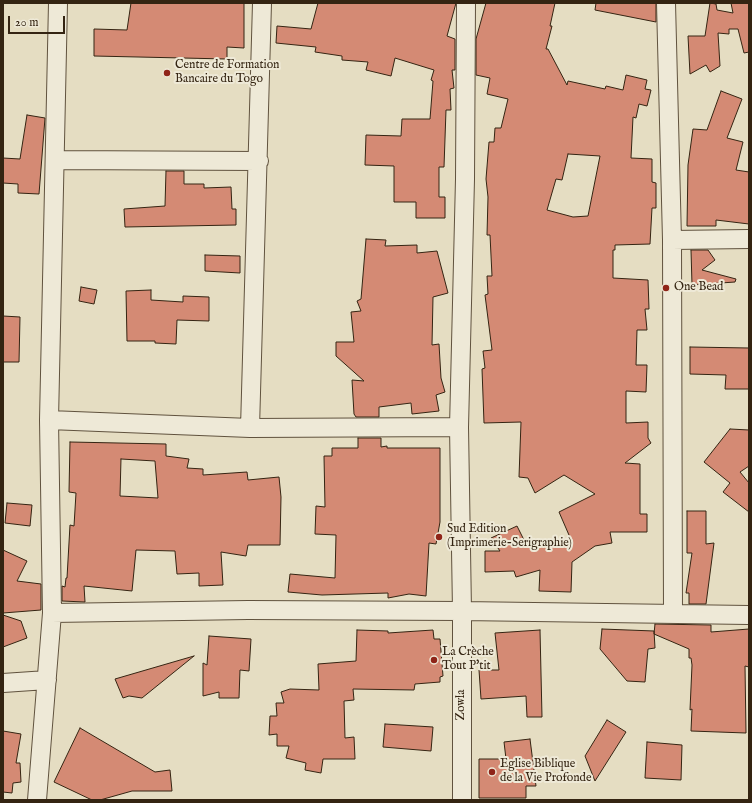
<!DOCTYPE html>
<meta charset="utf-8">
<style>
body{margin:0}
#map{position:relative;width:752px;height:803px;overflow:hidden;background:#e5ddc2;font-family:"IM FELL English",serif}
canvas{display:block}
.frame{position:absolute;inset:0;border:4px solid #342412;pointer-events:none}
.scale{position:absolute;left:8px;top:16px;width:57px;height:18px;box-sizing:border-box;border:2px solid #342412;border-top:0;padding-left:5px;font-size:12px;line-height:14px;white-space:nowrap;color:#342412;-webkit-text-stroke:3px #eee9d7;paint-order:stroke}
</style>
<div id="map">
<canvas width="752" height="803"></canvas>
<div class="frame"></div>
<div class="scale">20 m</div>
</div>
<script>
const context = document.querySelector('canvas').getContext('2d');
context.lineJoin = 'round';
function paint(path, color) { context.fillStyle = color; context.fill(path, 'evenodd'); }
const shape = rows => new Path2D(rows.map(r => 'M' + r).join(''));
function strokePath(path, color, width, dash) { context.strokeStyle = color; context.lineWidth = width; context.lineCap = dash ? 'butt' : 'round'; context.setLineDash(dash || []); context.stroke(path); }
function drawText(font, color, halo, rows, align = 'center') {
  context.font = font + ' "IM FELL English",serif'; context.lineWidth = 4; context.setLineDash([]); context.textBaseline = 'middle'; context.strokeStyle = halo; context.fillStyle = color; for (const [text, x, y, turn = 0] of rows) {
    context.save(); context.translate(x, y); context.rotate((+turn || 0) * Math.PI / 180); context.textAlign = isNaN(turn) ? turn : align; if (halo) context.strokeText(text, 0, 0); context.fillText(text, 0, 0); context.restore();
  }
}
const building = shape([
 [131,3,244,3,244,48,227,47,227,59,94,56,94,29,127,30,131,3],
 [318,3,456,3,447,36,455,39,455,70,452,70,454,88,450,89,451,110,446,110,444,167,439,167,439,197,445,197,445,218,416,218,416,202,394,202,394,166,365,165,366,135,401,136,402,119,430,119,433,81,431,80,434,70,395,58,391,76,366,70,368,62,342,60,342,56,315,52,316,47,276,43,277,26,311,29,318,3],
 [486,3,555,3,550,26,552,26,546,49,548,49,567,85,568,81,605,89,606,86,623,90,626,75,647,80,645,89,651,90,647,106,639,104,636,118,633,117,631,158,652,159,652,182,656,183,656,208,652,208,650,244,615,245,615,250,613,250,613,278,648,280,649,309,645,309,647,330,637,330,636,365,647,365,646,392,626,391,626,423,648,422,648,438,651,443,625,463,640,464,640,514,647,514,647,532,610,532,612,543,595,546,572,562,571,592,539,591,540,570,516,577,514,571,485,572,485,551,500,551,491,538,517,526,524,540,572,542,559,512,595,494,564,475,535,493,528,478,519,477,521,422,484,423,482,369,485,368,483,351,492,350,485,295,488,294,487,276,492,276,490,235,487,235,488,197,486,179,489,142,494,142,495,128,501,128,508,99,487,94,490,78,476,75,476,39,486,3],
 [568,154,600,156,588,216,573,217,547,210,556,179,562,180,568,154],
 [596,3,656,3,656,22,595,10,596,3],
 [710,3,716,4,717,10,733,13,731,3,749,3,749,52,744,53,738,29,729,29,729,34,718,33,720,66,710,72,706,65,690,74,688,36,705,36,710,3],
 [721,91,742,99,727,138,743,142,736,170,749,172,749,224,716,220,716,226,687,226,688,165,693,129,707,130,721,91],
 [27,115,45,118,39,194,18,193,18,184,3,183,3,158,20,159,27,115],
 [166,171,184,171,184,184,204,184,204,188,231,187,232,209,236,209,236,225,125,227,124,209,165,206,166,171],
 [366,239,386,240,385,246,417,245,417,253,437,251,448,293,433,297,432,345,439,344,441,378,445,392,436,395,439,411,412,414,411,403,379,407,379,417,356,417,354,414,352,380,364,381,336,356,336,342,354,342,351,312,361,311,357,301,361,299,366,239],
 [691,250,708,250,715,260,702,270,736,279,735,282,692,285,691,250],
 [205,255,240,256,240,273,205,271,205,255],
 [81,287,97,290,94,304,79,301,81,287],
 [151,290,151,300,183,302,183,296,209,297,209,321,177,320,176,344,155,343,155,341,127,341,126,291,151,290],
 [3,316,20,317,19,362,3,362,3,316],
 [690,347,749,348,749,389,725,389,726,375,690,374,690,347],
 [730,429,749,430,749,466,740,472,749,483,749,512,723,492,730,483,704,462,730,429],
 [358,438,381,438,381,447,387,446,387,448,440,448,440,522,436,544,429,543,426,596,409,594,388,598,388,593,322,595,288,592,290,574,335,578,336,535,315,534,316,506,325,507,324,456,332,456,332,448,358,448,358,438],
 [70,442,166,444,166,456,189,459,187,468,203,469,203,475,247,472,248,480,279,477,281,497,280,545,248,545,246,556,221,552,223,585,199,586,199,573,177,574,175,551,136,550,132,591,84,586,85,602,62,601,62,586,65,587,66,578,67,578,70,525,74,526,76,493,69,492,70,442],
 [121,459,155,461,158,498,120,496,121,459],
 [7,503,32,505,30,526,5,523,7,503],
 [687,511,706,511,706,544,714,543,706,604,689,604,689,593,686,593,692,553,687,553,687,511],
 [3,550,27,561,17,581,41,584,41,610,3,613,3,550],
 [3,615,21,621,27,638,3,647,3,615],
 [655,624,711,625,711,632,749,629,749,667,745,666,746,733,691,731,692,709,690,710,692,665,691,658,689,658,689,649,654,634,655,624],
 [602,629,654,631,655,648,648,649,645,682,627,681,600,649,602,629],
 [357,630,388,631,388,633,433,630,434,639,440,639,443,676,440,677,440,682,415,684,414,690,353,689,354,700,344,701,345,738,354,737,355,759,323,759,321,773,305,770,306,763,286,758,289,746,277,746,277,734,269,735,270,716,277,716,276,703,284,703,281,692,290,689,319,690,318,664,356,661,357,630],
 [540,630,542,717,527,717,526,696,481,699,479,670,499,670,495,633,540,630],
 [209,636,251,639,249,671,240,670,239,698,219,698,219,692,203,696,203,663,207,665,209,636],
 [194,656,142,698,129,696,123,698,115,679,194,656],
 [607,720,626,732,595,781,585,756,607,720],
 [385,724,433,727,431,751,383,747,385,724],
 [80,728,155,772,170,770,172,791,132,791,100,800,92,800,54,782,80,728],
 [3,731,21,734,16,763,20,763,21,782,13,783,12,793,3,792,3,731],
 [530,739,536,786,526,786,526,798,479,798,479,759,506,759,504,742,530,739],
 [647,742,682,745,681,780,645,778,647,742]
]);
paint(building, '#d48a74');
strokePath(building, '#342412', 1);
const street = shape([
 [666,3,672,240,673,613],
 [56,160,259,161],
 [672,240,749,239],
 [49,420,250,428,459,427],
 [250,428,262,3],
 [52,613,248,610,462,611,749,615],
 [3,683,47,680],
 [37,800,52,613,49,420,58,3],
 [462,800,462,611,459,427,465,179,466,3]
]);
strokePath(street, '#60523e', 20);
strokePath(street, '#eee9d7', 18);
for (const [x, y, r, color] of [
 [167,73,4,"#8f2418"],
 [666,288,4,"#8f2418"],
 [439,537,4,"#8f2418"],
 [434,660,4,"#8f2418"],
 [492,772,4,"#8f2418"]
]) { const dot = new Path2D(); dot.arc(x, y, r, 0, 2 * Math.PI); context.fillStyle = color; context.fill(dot); strokePath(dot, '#eee9d7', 1.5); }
drawText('12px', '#342412', '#eee9d7', [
 ["Centre de Formation",175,66],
 ["Bancaire du Togo",175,80],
 ["One Bead",674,288],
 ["Sud Edition",447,530],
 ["(Imprimerie-Serigraphie)",447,544],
 ["La Crèche",442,653],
 ["Tout P'tit",442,667],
 ["Eglise Biblique",500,765],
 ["de la Vie Profonde",500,779]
], 'left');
drawText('12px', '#342412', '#eee9d7', [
 ["Zowla",462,705,-90]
]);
</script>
